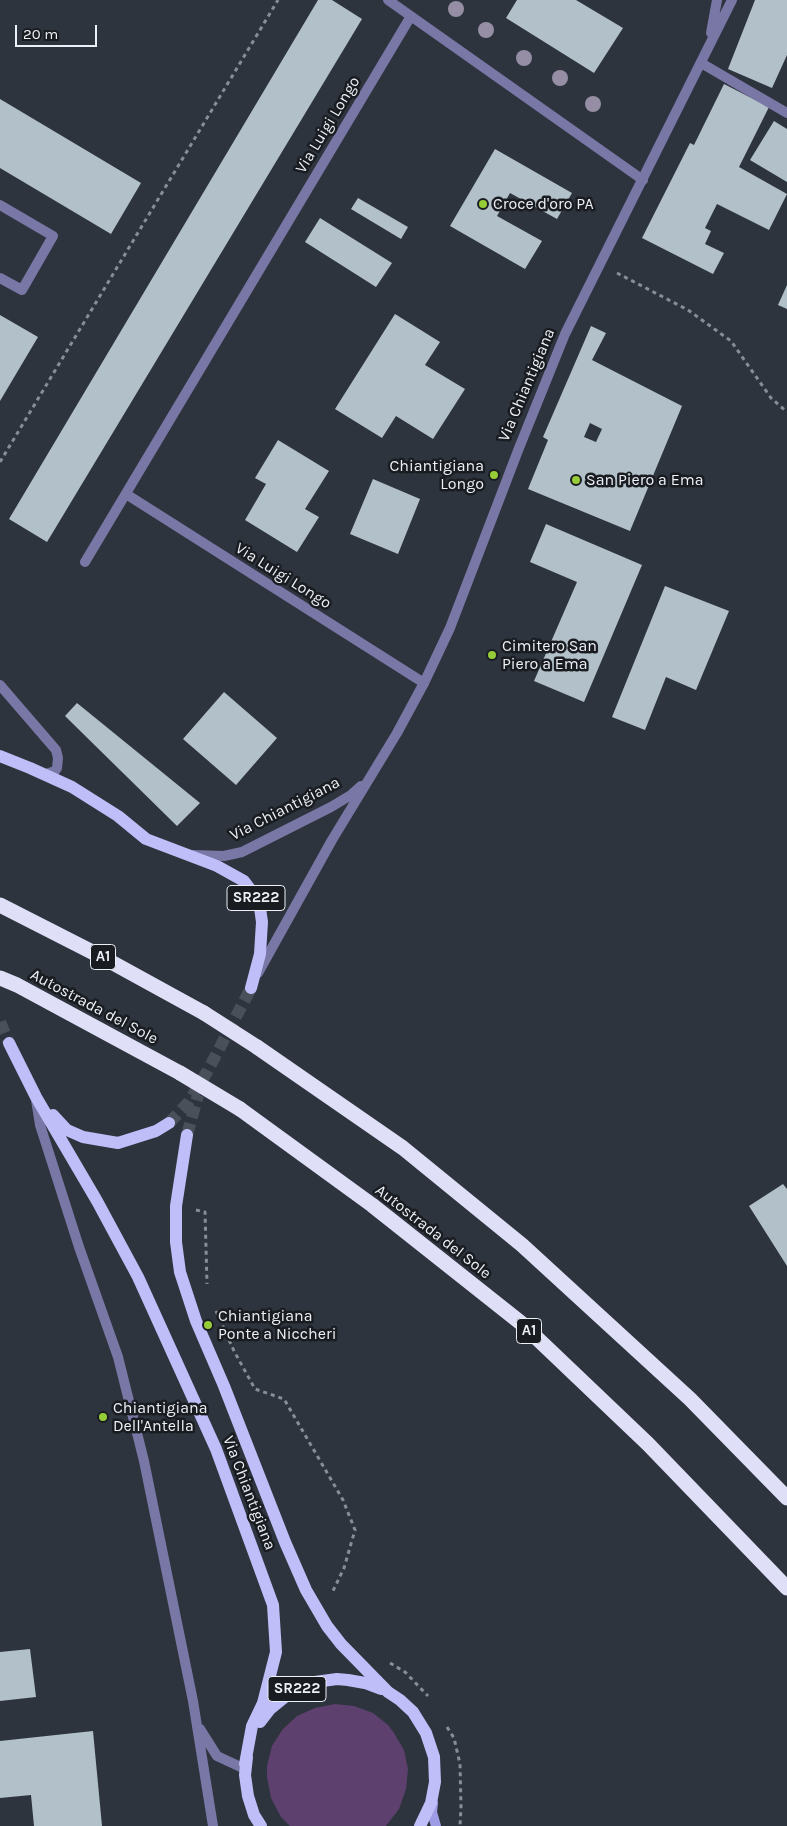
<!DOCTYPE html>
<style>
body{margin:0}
#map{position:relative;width:787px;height:1826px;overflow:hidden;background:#2e343e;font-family:Karla,sans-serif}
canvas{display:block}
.scale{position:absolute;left:15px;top:25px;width:82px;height:22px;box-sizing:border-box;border:2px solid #ecf0f7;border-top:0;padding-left:6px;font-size:15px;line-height:18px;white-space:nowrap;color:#ecf0f7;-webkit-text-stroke:4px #191c20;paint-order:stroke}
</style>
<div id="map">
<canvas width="787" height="1826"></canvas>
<div class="scale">20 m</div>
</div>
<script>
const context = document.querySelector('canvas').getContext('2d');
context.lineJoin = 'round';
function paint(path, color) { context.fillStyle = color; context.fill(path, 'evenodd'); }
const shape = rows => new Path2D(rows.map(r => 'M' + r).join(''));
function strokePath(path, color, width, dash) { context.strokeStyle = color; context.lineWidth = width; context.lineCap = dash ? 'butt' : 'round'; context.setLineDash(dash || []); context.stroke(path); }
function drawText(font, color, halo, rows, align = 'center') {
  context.font = font + ' Karla,sans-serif'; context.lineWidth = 5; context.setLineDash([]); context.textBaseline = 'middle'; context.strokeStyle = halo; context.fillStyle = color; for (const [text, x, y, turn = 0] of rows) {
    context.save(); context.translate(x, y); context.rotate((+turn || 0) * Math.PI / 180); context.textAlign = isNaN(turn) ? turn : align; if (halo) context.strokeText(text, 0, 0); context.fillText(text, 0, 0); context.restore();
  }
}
paint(shape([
 [335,1704,354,1706,373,1713,388,1725,394,1733,404,1750,408,1769,406,1789,399,1809,386,1826,290,1826,281,1817,271,1798,267,1777,267,1766,272,1746,277,1738,283,1729,297,1716,315,1708]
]), '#5d406e');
paint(shape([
 [318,0,332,0,362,19,47,542,9,519],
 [517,0,576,0,623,28,594,73,506,18],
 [755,0,787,0,787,55,772,88,728,69],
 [724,84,769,107,739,167,787,194,769,230,717,204,705,228,711,231,705,244,724,253,713,274,642,238,690,143,694,145],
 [0,99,141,183,111,234,0,168],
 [774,121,787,129,787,182,750,160],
 [495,149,572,193,557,219,510,193,497,216,542,241,525,269,450,226],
 [358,198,408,227,401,239,351,209],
 [320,218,392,263,376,287,305,242],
 [787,285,787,309,778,305],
 [395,314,440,342,425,365,465,389,433,439,396,416,382,438,335,409],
 [0,315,38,337,0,401],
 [591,326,606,333,592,360,682,406,630,531,528,489,548,440,543,437],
 [590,423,602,429,596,442,584,437],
 [278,440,329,471,305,509,319,517,297,552,245,520,266,484,255,478],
 [373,479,420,499,398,554,350,534],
 [546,524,642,565,584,702,534,681,577,582,530,562],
 [665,586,729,611,696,690,666,677,645,730,612,717],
 [224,692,277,738,236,785,183,739],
 [77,703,200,803,177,826,65,716],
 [783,1184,787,1189,787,1266,749,1206],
 [30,1649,36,1697,0,1701,0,1652],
 [93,1731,102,1826,34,1826,31,1795,0,1798,0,1741]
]), '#b2c0c9');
strokePath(shape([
 [0,1022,9,1043],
 [169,1123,188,1103,207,1072,251,988],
 [187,1135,198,1095]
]), '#4a505a', 12, [12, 6]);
strokePath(shape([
 [617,273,688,310,731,341,771,398,787,412],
 [0,462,278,0],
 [196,1210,205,1212,207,1284],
 [216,1311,234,1351,255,1389,284,1399,343,1500,355,1530,344,1568,332,1593,332,1594],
 [390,1663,405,1672,428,1696],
 [447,1727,454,1738,460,1764,461,1807,460,1826]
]), '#898e96', 3, [4, 4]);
strokePath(shape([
 [388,0,643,180],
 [701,63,787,113],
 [0,205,53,236,22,290,0,278],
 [126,494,424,683],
 [85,562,411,16],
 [0,685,56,750,58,758,57,768,55,771,46,774],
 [36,1100,40,1125,79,1247,118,1357,144,1461,193,1701,213,1826],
 [200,1729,217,1756,245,1769]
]), '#7977a5', 10);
strokePath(shape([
 [711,33,717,0],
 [193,855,224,856,242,852,331,807,351,795,361,786],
 [258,973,332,840,397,733,424,683,450,628,519,448,565,334,732,0]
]), '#7977a5', 10);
strokePath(shape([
 [433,1803,432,1812,436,1826]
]), '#9f9ce6', 10);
strokePath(shape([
 [0,756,30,768,72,787,118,816,146,839,217,866,244,881,253,893,260,908,262,922,260,954,251,988],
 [9,1043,36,1097,97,1201,138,1277,216,1449,273,1605,276,1652,263,1703,252,1726,245,1764],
 [53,1115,67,1130,83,1137,118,1143,156,1131,169,1123],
 [187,1135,176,1206,176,1242,180,1272,196,1321,224,1386,285,1542,306,1590,327,1626,341,1644,388,1692,400,1700,413,1712,426,1733,434,1757,435,1782,431,1803,420,1826],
 [260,1722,270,1709,286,1696,300,1688,315,1682,337,1679,348,1680,365,1683,381,1689],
 [247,1757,245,1775,248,1796,254,1815,261,1826]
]), '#c0bef8', 12);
strokePath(shape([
 [0,905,102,957,204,1013],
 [0,978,17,985,180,1073],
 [257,1047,403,1148,522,1245,690,1399,787,1498],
 [240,1109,372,1205,521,1323,648,1444,787,1588]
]), '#dfdff7', 15);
strokePath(shape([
 [204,1013,257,1047],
 [180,1073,240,1109]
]), '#dfdff7', 15);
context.fillStyle = '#968ea5';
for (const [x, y] of [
 [456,9],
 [486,30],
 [524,58],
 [560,78],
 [593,104]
]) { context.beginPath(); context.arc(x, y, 8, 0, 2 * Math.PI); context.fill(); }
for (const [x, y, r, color] of [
 [483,204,5,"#97cc39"],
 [494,475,5,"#97cc39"],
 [576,480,5,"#97cc39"],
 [492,655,5,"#97cc39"],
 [208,1325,5,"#97cc39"],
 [103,1417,5,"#97cc39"]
]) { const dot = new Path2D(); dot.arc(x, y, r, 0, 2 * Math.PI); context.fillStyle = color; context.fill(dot); strokePath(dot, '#191c20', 2); }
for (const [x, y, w] of [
 [256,898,58],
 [103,957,25],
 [529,1331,25],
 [297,1689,58]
]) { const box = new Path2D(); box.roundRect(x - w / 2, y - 12.5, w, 25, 4); context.fillStyle = '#191c20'; context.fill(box); strokePath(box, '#ecf0f7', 1); }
drawText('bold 15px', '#ecf0f7', null, [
 ["SR222",256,898],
 ["A1",103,957],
 ["A1",529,1331],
 ["SR222",297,1689]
]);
drawText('16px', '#ecf0f7', '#191c20', [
 ["Via Luigi Longo",328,125,-59],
 ["Via Chiantigiana",527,385,-67],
 ["Via Luigi Longo",283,576,32],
 ["Via Chiantigiana",285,809,-27],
 ["Autostrada del Sole",94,1007,28],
 ["Autostrada del Sole",433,1232,38],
 ["Via Chiantigiana",249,1493,69]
]);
drawText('16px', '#ecf0f7', '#191c20', [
 ["Croce d'oro PA",493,204],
 ["Chiantigiana",484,466,"right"],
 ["Longo",484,484,"right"],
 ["San Piero a Ema",586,480],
 ["Cimitero San",502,646],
 ["Piero a Ema",502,664],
 ["Chiantigiana",218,1316],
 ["Ponte a Niccheri",218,1334],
 ["Chiantigiana",113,1408],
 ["Dell'Antella",113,1426]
], 'left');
</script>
